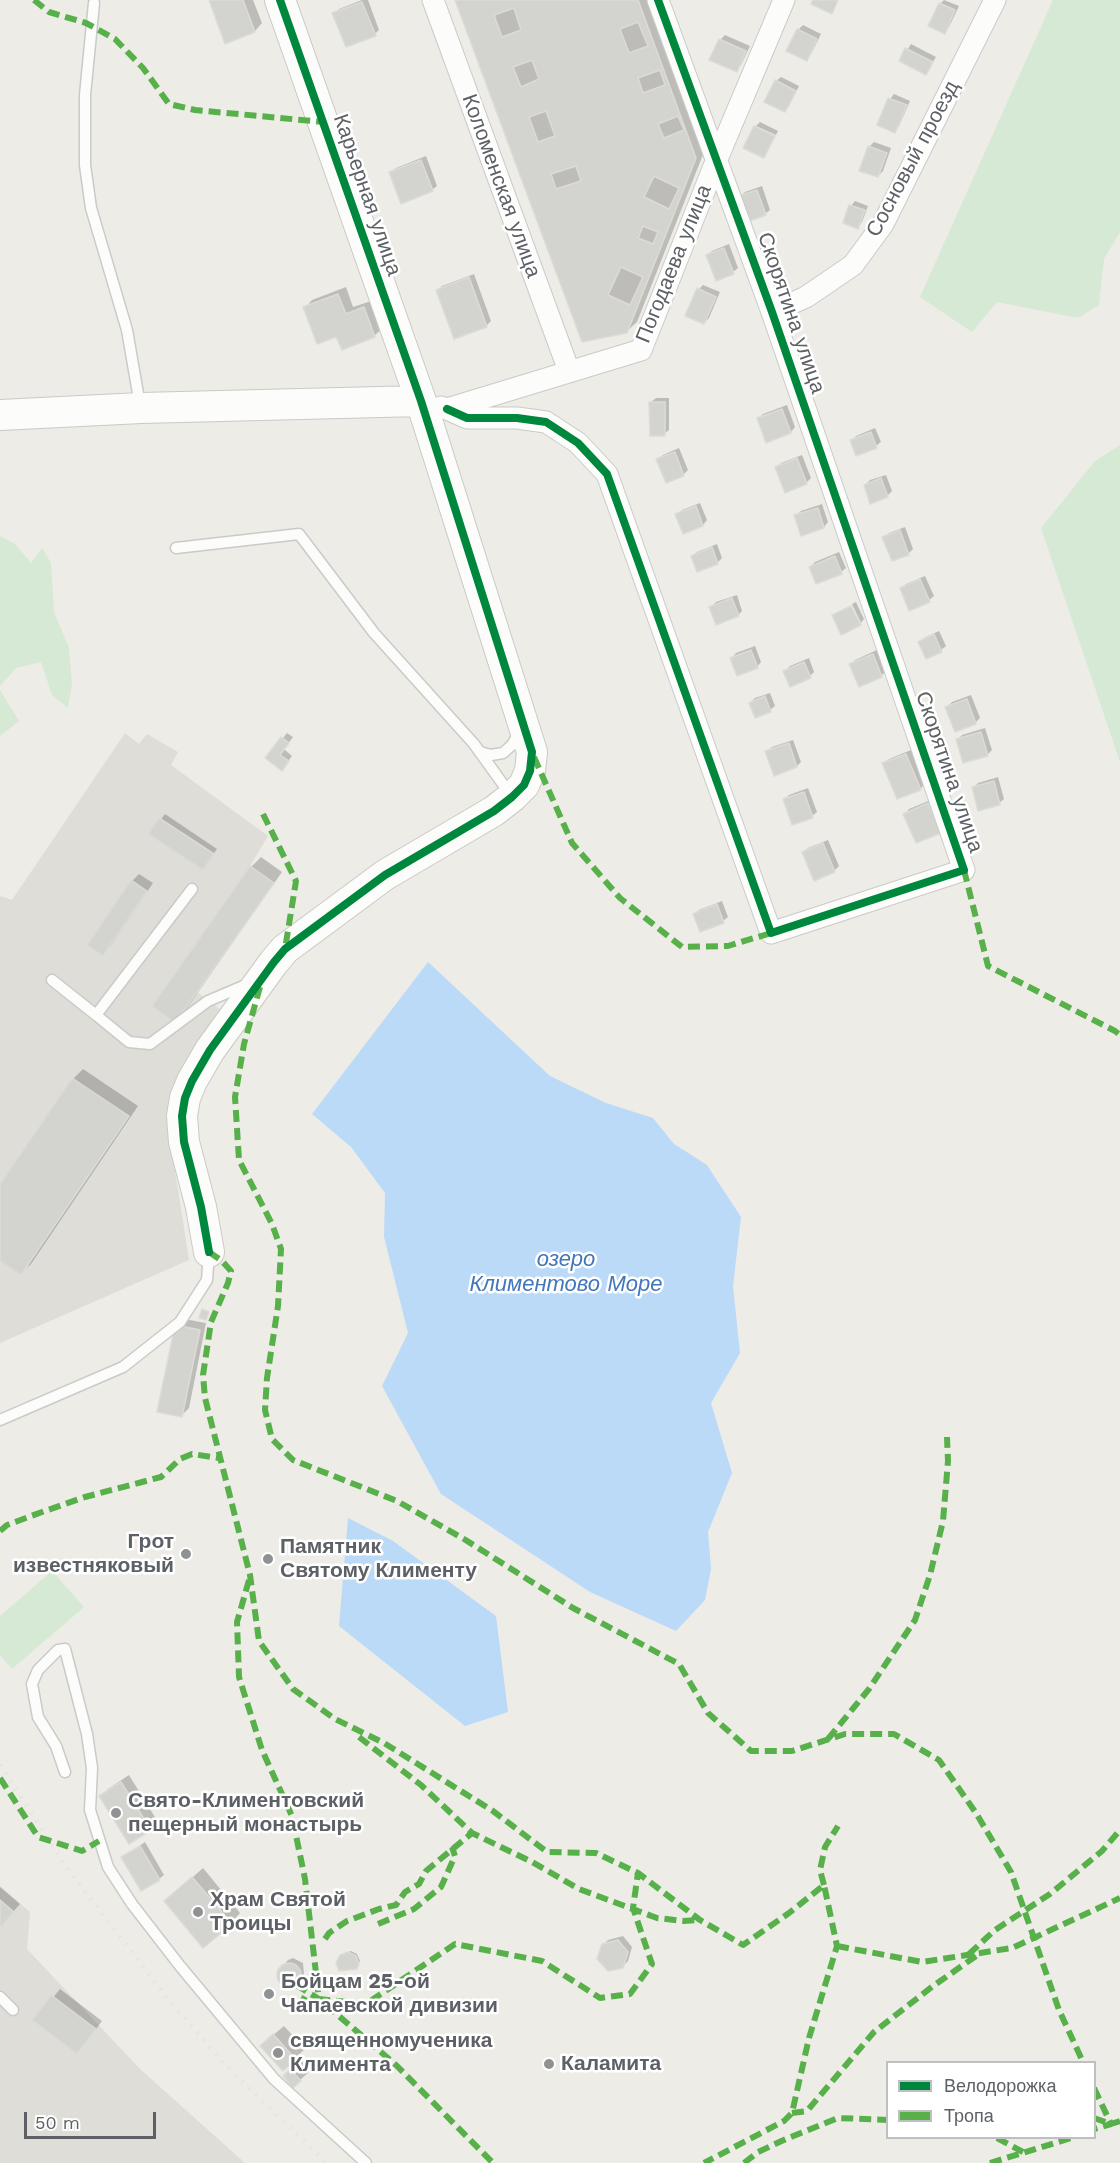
<!DOCTYPE html>
<meta charset="utf-8">
<style>
body{margin:0}
#map{position:relative;width:1120px;height:2163px;overflow:hidden;background:#edece7;font-family:"Work Sans",sans-serif}
canvas{display:block}
.legend{position:absolute;left:886px;top:2061px;width:210px;height:78px;box-sizing:border-box;background:#fff;border:2px solid #bebfc1;margin:0;padding:8px 10px;list-style:none;font-size:18px;color:#5d6065}
.legend li{display:flex;align-items:center;gap:12px;height:30px}
.legend b{width:30px;border:2px solid #bebfc1}
.scale{position:absolute;left:24px;top:2112px;width:132px;height:27px;box-sizing:border-box;border:3px solid #5d6065;border-top:0;padding-left:8px;font-size:18px;line-height:21px;white-space:nowrap;color:#5d6065;-webkit-text-stroke:4px #fff;paint-order:stroke}
</style>
<div id="map">
<canvas width="1120" height="2163"></canvas>
<ul class="legend">
<li><b style="height:8px;background:#00873e"></b>Велодорожка</li>
<li><b style="height:8px;background:#58b04a"></b>Тропа</li>
</ul>
<div class="scale">50 m</div>
</div>
<script>
const context = document.querySelector('canvas').getContext('2d');
context.lineJoin = 'round';
function paint(path, color) { context.fillStyle = color; context.fill(path, 'evenodd'); }
const shape = rows => new Path2D(rows.map(r => 'M' + r).join(''));
function strokePath(path, color, width, dash) { context.strokeStyle = color; context.lineWidth = width; context.lineCap = dash ? 'butt' : 'round'; context.setLineDash(dash || []); context.stroke(path); }
function drawText(font, color, halo, rows, align = 'center') {
  context.font = font + ' "Work Sans",sans-serif'; context.lineWidth = 5; context.setLineDash([]); context.textBaseline = 'middle'; context.strokeStyle = halo; context.fillStyle = color; for (const [text, x, y, turn = 0] of rows) {
    context.save(); context.translate(x, y); context.rotate((+turn || 0) * Math.PI / 180); context.textAlign = isNaN(turn) ? turn : align; if (halo) context.strokeText(text, 0, 0); context.fillText(text, 0, 0); context.restore();
  }
}
paint(shape([
 [125,733,139,744,147,734,178,752,171,765,268,836,250,866,274,883,197,992,228,1015,192,1056,167,1119,189,1260,0,1343,0,896,12,900],
 [0,1886,30,1912,27,1949,140,2069,245,2163,0,2163]
]), '#deddd8');
paint(shape([
 [1053,0,1120,0,1120,232,1104,259,1099,305,1078,318,997,302,972,332,920,297],
 [1120,445,1120,762,1041,528,1095,461],
 [0,536,15,544,31,563,42,548,51,563,54,612,69,648,72,683,68,708,52,695,41,662,16,668,0,686],
 [0,690,19,721,0,736],
 [52,1571,84,1607,12,1669,0,1655,0,1616]
]), '#d5e9d4');
paint(shape([
 [428,962,550,1076,606,1103,653,1118,674,1144,707,1165,741,1217,733,1286,740,1353,711,1403,732,1473,708,1532,711,1569,705,1600,676,1631,590,1592,441,1494,382,1386,408,1333,384,1237,385,1193,351,1147,312,1114],
 [348,1518,393,1541,496,1616,508,1712,465,1726,339,1626]
]), '#bbdaf8');
paint(shape([
 [210,0,253,0,262,23,255,31,226,42],
 [362,0,368,0,379,30,375,34,334,14,339,9],
 [457,0,651,0,706,147,637,322,626,332],
 [944,0,959,6,949,27,945,32,940,4],
 [803,25,821,34,811,54,807,59,798,30],
 [725,35,750,46,741,65,736,70,720,40],
 [911,44,936,57,926,73,901,60],
 [781,77,799,86,789,106,785,110,776,81],
 [894,94,910,101,899,126,895,131,879,124,890,99],
 [760,122,778,131,776,135,756,126],
 [874,142,891,148,883,171,878,176,869,147],
 [426,156,437,186,432,190,391,172,396,168],
 [762,186,770,210,765,214,740,197,745,192],
 [855,201,868,206,862,222,858,227,851,206],
 [729,244,738,268,733,272,708,255,712,251],
 [474,274,491,321,487,325,455,337,438,290,442,286],
 [703,285,720,292,709,318,704,323,699,289],
 [346,287,353,307,371,301,382,329,374,336,337,335,305,308,312,300],
 [656,398,669,398,669,430,664,434,651,402],
 [787,405,795,427,791,432,758,419,763,414],
 [875,428,881,442,876,446,851,441,856,436],
 [679,448,688,470,683,475,658,459,663,455],
 [802,455,811,478,806,483,777,468,781,463],
 [886,475,892,491,887,496,865,485,870,480],
 [700,503,707,520,703,525,677,515,682,510],
 [822,504,828,522,824,527,796,515,801,511],
 [905,527,913,549,909,553,892,559,884,538,889,533],
 [717,544,722,558,717,563,692,556,697,552],
 [839,552,846,568,841,572,810,567,815,562],
 [925,576,934,596,929,600,902,588,906,584],
 [737,595,742,611,738,615,711,607,716,602],
 [856,602,864,619,861,623,852,604],
 [939,631,946,646,941,650,927,657,920,642,924,638],
 [755,646,761,662,757,667,732,658,736,653],
 [877,650,886,671,882,675,859,685,851,665,855,660],
 [809,658,814,672,810,676,785,671,790,666],
 [770,693,775,706,770,710,750,703,755,698],
 [971,695,980,718,975,723,947,707,952,702],
 [985,728,992,750,987,755,958,739,962,735],
 [287,733,293,737,284,749,292,756,286,764,267,758],
 [793,740,801,762,797,766,767,752,772,747],
 [911,750,925,784,921,788,898,797,884,764,889,759],
 [998,777,1004,799,999,803,974,787,978,783],
 [808,788,817,812,812,816,784,800,789,795],
 [933,799,945,827,905,814,909,809],
 [165,814,217,849,203,868,151,833],
 [828,840,839,866,834,871,803,853,808,848],
 [261,857,282,872,185,1011,175,1021,251,867],
 [139,874,153,883,110,947,103,954,132,881],
 [722,901,728,917,723,921,701,930,695,914,699,910],
 [83,1069,138,1106,31,1264,21,1273,0,1259,0,1187,73,1079],
 [184,1319,206,1323,189,1408,181,1416,159,1411],
 [129,1775,158,1822,150,1829,101,1796,108,1789],
 [145,1842,164,1875,159,1879,123,1857],
 [203,1868,240,1913,231,1923,166,1901],
 [0,1887,20,1904,0,1927],
 [623,1936,632,1947,628,1961,623,1966,603,1945,608,1940],
 [351,1951,357,1954,360,1961,356,1968,344,1954],
 [293,1958,303,1963,304,1974,290,1986,284,1985,279,1981,279,1970,288,1960],
 [60,1989,102,2021,84,2045,35,2020],
 [284,2026,305,2049,283,2069,272,2036],
 [301,2060,310,2071,300,2080,285,2076]
]), '#0003');
const building = shape([
 [209,0,243,0,255,32,225,44,209,0],
 [455,0,638,0,696,158,627,333,582,342,455,0],
 [813,0,838,0,832,14,811,4,813,0],
 [362,2,376,36,346,47,332,13,362,2],
 [939,3,955,10,945,34,928,26,939,3],
 [514,8,521,30,502,37,494,15,514,8],
 [638,22,648,46,629,53,620,29,638,22],
 [797,29,817,39,807,61,786,51,797,29],
 [719,39,746,51,737,72,709,60,719,39],
 [905,48,933,62,926,75,899,61,905,48],
 [532,60,539,79,521,87,513,67,532,60],
 [660,70,665,85,643,93,638,78,660,70],
 [775,80,796,91,785,112,764,102,775,80],
 [888,98,907,105,895,133,877,125,888,98],
 [546,111,555,136,538,142,529,117,546,111],
 [678,116,684,130,664,138,658,124,678,116],
 [754,126,775,136,764,158,743,148,754,126],
 [868,146,887,153,878,177,859,171,868,146],
 [421,160,433,191,401,204,389,172,421,160],
 [576,166,581,181,556,189,551,174,576,166],
 [654,176,679,188,669,209,644,197,654,176],
 [757,190,766,215,747,222,738,196,757,190],
 [849,205,865,210,858,229,843,223,849,205],
 [643,226,658,232,653,244,638,238,643,226],
 [724,248,734,274,716,281,706,255,724,248],
 [621,267,643,277,630,305,608,295,621,267],
 [469,277,487,327,454,339,436,290,469,277],
 [697,288,716,297,704,324,685,316,697,288],
 [338,294,346,314,364,307,375,337,342,350,336,337,317,344,303,307,338,294],
 [649,402,665,402,665,436,650,436,649,402],
 [782,409,791,433,766,443,757,418,782,409],
 [871,432,877,448,856,456,850,440,871,432],
 [675,452,684,476,666,483,656,459,675,452],
 [797,458,807,484,785,493,775,467,797,458],
 [881,478,888,497,870,504,864,485,881,478],
 [696,506,703,526,683,534,675,514,696,506],
 [818,508,824,528,801,536,794,515,818,508],
 [900,530,909,555,892,561,882,537,900,530],
 [712,547,718,564,697,572,691,556,712,547],
 [835,556,842,574,816,584,809,567,835,556],
 [920,579,930,602,909,611,900,588,920,579],
 [732,598,739,616,716,625,709,607,732,598],
 [851,606,861,625,841,635,832,615,851,606],
 [934,634,942,652,926,659,918,642,934,634],
 [751,650,758,668,737,676,730,658,751,650],
 [873,654,882,677,859,687,849,664,873,654],
 [804,662,811,678,790,687,783,671,804,662],
 [765,696,771,712,755,718,749,703,765,696],
 [967,699,976,724,955,732,945,707,967,699],
 [981,732,988,756,963,763,956,739,981,732],
 [281,737,289,743,280,755,289,761,282,771,265,758,281,737],
 [789,743,797,767,774,776,765,751,789,743],
 [906,754,921,790,897,799,882,763,906,754],
 [994,781,1000,805,978,811,972,787,994,781],
 [804,792,813,818,792,825,783,799,804,792],
 [928,803,941,833,916,843,903,814,928,803],
 [159,818,214,854,203,870,148,834,159,818],
 [823,843,835,872,814,881,802,852,823,843],
 [250,866,274,883,175,1023,152,1006,250,866],
 [131,880,147,891,103,956,87,945,131,880],
 [717,904,724,923,700,932,693,914,717,904],
 [72,1078,129,1116,21,1275,0,1261,0,1184,72,1078],
 [202,1309,209,1312,206,1320,199,1318,202,1309],
 [175,1325,200,1330,182,1417,157,1412,175,1325],
 [121,1782,151,1830,129,1844,99,1796,121,1782],
 [140,1846,160,1880,141,1891,121,1857,140,1846],
 [192,1877,232,1924,203,1948,164,1901,192,1877],
 [0,1900,14,1912,0,1928,0,1900],
 [618,1940,628,1952,623,1968,608,1971,597,1959,602,1944,618,1940],
 [348,1952,356,1956,359,1964,357,1969,339,1971,336,1963,340,1955,348,1952],
 '277 1975a12 12 0 1 1 24 0a12 12 0 1 1-24 0Z',
 [51,1995,96,2029,77,2054,32,2020,51,1995],
 [273,2034,296,2060,283,2071,260,2046,273,2034],
 [290,2069,301,2081,293,2088,283,2076,290,2069]
]);
paint(building, '#d3d3d0');
strokePath(building, '#dcdbd6', 1.5);
const lane = shape([
 [94,3,85,95,85,165,91,208,127,330,140,405],
 [176,548,299,534,374,633,474,744,510,794],
 [480,752,491,755,503,753,512,745,520,731],
 [192,889,96,1015,129,1042,150,1044,208,1001,248,984],
 [52,980,96,1015],
 [0,1420,123,1367,180,1322,207,1280,209,1252],
 [65,1772,56,1746,38,1717,32,1684,38,1670,58,1650,65,1649,87,1734,92,1768,90,1810,108,1867,132,1904,180,1966,274,2079,366,2163],
 [0,1997,13,2010]
]);
const street = shape([
 [433,0,569,371],
 [772,312,806,297,853,265,883,224,995,0],
 [441,407,447,409,641,350,717,159,784,0],
 [447,409,467,418,517,418,546,422,578,443,607,474,771,933,964,870,772,312,658,0]
]);
const secondary = shape([
 [0,415,141,408,421,401],
 [209,1252,201,1207,184,1142,182,1116,185,1098,192,1081,210,1050,274,962,285,949,385,875,494,811,512,797,524,785,530,771,532,752,421,401,280,0]
]);
strokePath(lane, '#cacac9', 13);
strokePath(street, '#cacac9', 23);
strokePath(secondary, '#c9c9c7', 32);
strokePath(lane, '#fcfcfb', 10);
strokePath(street, '#fcfcfb', 21);
strokePath(secondary, '#fcfcfb', 30);
strokePath(shape([
 [0,1765,70,1872,168,1999,231,2071,327,2163]
]), '#e4e4e3', 4.5, [1.5, 8]);
strokePath(shape([
 [34,0,49,12,86,23,115,39,143,68,169,104,195,110,323,122],
 [534,757,572,843,620,898,682,947,728,946,771,933],
 [263,814,296,881,285,949],
 [964,870,988,966,1115,1031,1120,1035],
 [260,987,244,1044,235,1097,239,1160,272,1224,281,1249,278,1306,267,1378,265,1410,272,1439,293,1460,397,1501,464,1539,573,1608,679,1664,708,1713,751,1751,792,1751,845,1734,894,1734,939,1760,976,1813,1011,1872,1059,2010,1083,2062],
 [209,1252,222,1261,231,1271,228,1283,211,1322,203,1375,205,1398,250,1575,259,1641,293,1689,335,1719,384,1743,493,1811,547,1852,596,1853,638,1873,700,1920,743,1945,789,1913,824,1885,837,1946,809,2038,792,2113,784,2121,704,2163],
 [0,1531,7,1525,42,1512,85,1497,161,1477,180,1459,192,1454,219,1458],
 [249,1580,237,1622,239,1677,262,1750,292,1816,305,1879,319,1999,366,2004,455,1944,542,1961,600,1998,630,1994,652,1964,633,1908,638,1873],
 [359,1737,421,1785,472,1833,532,1862,579,1889,657,1918,684,1921,700,1920],
 [828,1739,869,1689,915,1620,930,1575,943,1521,948,1461,947,1437],
 [0,1778,38,1837,82,1851,99,1841],
 [824,1885,820,1870,825,1847,838,1826],
 [378,1924,414,1909,441,1887,455,1856,452,1847],
 [325,1939,329,1933,347,1921,379,1909,396,1905,405,1892,419,1884,426,1871,472,1833],
 [837,1946,922,1962,1012,1948,1120,1898],
 [969,1954,995,1930,1050,1894,1102,1851,1120,1830],
 [296,1985,319,1999,396,2065,493,2163],
 [299,2007,307,1993],
 [1094,2088,1111,2124,1094,2129],
 [792,2113,807,2111,874,2032,933,1986,979,1954],
 [1094,2118,1111,2124,1120,2121],
 [997,2138,1023,2152],
 [744,2163,758,2152,786,2139,838,2118,888,2120],
 [990,2163,1071,2138]
]), '#58b04a', 6, [12, 6]);
strokePath(shape([
 [447,409,467,418,517,418,546,422,578,443,607,474,771,933,964,870,772,312,658,0],
 [209,1252,201,1207,184,1142,182,1116,185,1098,192,1081,210,1050,274,962,285,949,385,875,494,811,512,797,524,785,530,771,532,752,421,401,280,0]
]), '#00873e', 8);
for (const [x, y, r, color] of [
 [186,1554,6,"#8f9192"],
 [268,1559,6,"#8f9192"],
 [116,1813,6,"#8f9192"],
 [198,1912,6,"#8f9192"],
 [269,1994,6,"#8f9192"],
 [278,2053,6,"#8f9192"],
 [549,2064,6,"#8f9192"]
]) { const dot = new Path2D(); dot.arc(x, y, r, 0, 2 * Math.PI); context.fillStyle = color; context.fill(dot); strokePath(dot, '#fff', 2); }
drawText('21px', '#5d6065', '#fff', [
 ["Сосновый проезд",913,159,-62],
 ["Коломенская улица",501,186,70],
 ["Карьерная улица",367,195,71],
 ["Погодаева улица",674,264,-68],
 ["Скорятина улица",791,313,71],
 ["Скорятина улица",949,772,71]
]);
drawText('bold 21px', '#5d6065', '#fff', [
 ["Грот",174,1542,"right"],
 ["известняковый",174,1566,"right"],
 ["Памятник",280,1547],
 ["Святому Клименту",280,1571],
 ["Свято-Климентовский",128,1801],
 ["пещерный монастырь",128,1825],
 ["Храм Святой",210,1900],
 ["Троицы",210,1924],
 ["Бойцам 25-ой",281,1982],
 ["Чапаевской дивизии",281,2006],
 ["священномученика",290,2041],
 ["Климента",290,2065],
 ["Каламита",561,2064]
], 'left');
drawText('italic 22px', '#4476ba', '#fff', [
 ["озеро",566,1260],
 ["Климентово Море",566,1285]
]);
</script>
